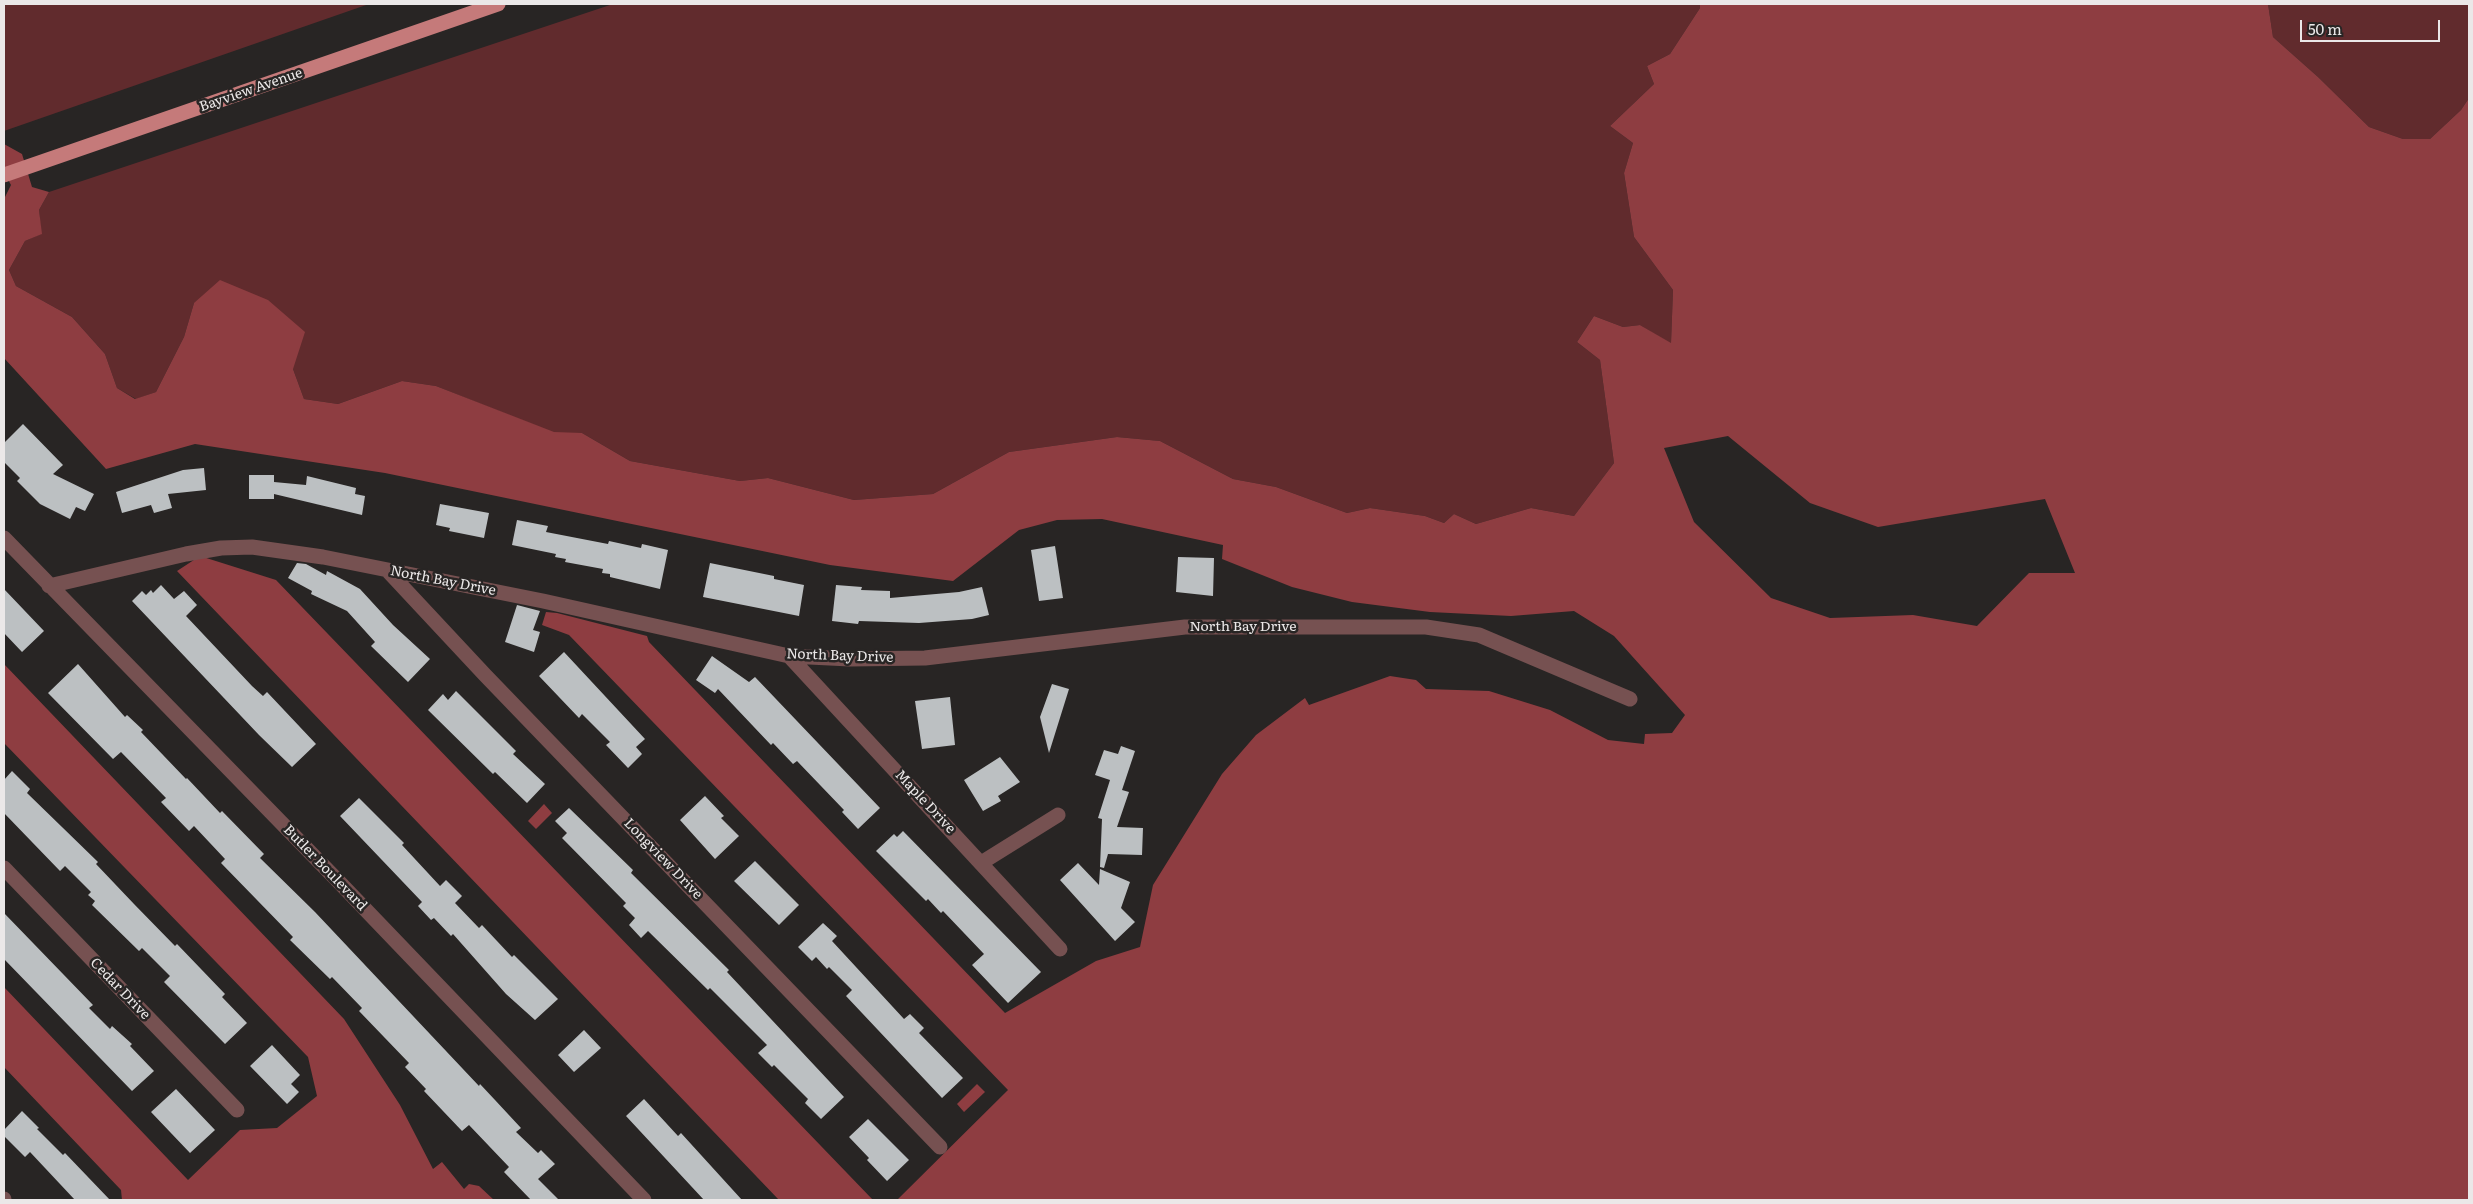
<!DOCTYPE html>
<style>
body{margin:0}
#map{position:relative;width:2473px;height:1204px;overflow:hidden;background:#282524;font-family:Literata,serif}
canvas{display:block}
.frame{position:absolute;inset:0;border:5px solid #ebe8e8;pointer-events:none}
.scale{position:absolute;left:2300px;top:20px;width:140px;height:22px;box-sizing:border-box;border:2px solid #ebe8e8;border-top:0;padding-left:6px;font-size:15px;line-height:18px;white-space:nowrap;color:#ebe8e8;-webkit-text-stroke:4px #282524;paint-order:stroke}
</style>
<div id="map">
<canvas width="2473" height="1204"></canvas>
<div class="frame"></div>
<div class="scale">50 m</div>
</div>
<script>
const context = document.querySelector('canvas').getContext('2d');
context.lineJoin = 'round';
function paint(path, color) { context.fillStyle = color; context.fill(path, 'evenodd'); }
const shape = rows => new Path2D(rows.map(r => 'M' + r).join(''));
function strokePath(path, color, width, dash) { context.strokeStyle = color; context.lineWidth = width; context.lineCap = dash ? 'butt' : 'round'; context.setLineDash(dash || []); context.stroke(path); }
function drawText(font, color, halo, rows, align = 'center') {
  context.font = font + ' Literata,serif'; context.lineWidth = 5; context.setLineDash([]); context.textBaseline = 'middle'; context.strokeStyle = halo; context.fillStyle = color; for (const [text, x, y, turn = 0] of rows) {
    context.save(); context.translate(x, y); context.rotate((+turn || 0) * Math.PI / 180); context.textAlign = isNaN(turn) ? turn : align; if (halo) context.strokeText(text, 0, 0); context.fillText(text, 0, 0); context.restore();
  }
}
paint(shape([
 [4,4,369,4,4,131],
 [613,4,1700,4,1700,8,1670,54,1647,66,1654,84,1610,126,1633,143,1624,173,1634,237,1673,290,1671,344,1640,325,1623,327,1594,316,1577,342,1600,360,1614,463,1574,516,1531,508,1476,524,1454,514,1444,523,1425,516,1370,508,1347,513,1276,487,1233,479,1160,441,1117,437,1009,452,933,494,854,500,768,478,740,481,630,461,582,433,554,433,436,386,402,381,338,404,304,399,293,369,194,303,184,337,156,392,136,399,117,388,105,354,72,317,16,286,9,270,25,241,41,234,39,210,49,192],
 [2268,4,2469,4,2469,98,2461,110,2430,139,2403,139,2369,127,2318,77,2273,37]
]), '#612b2d');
paint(shape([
 [1700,4,2268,4,2273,37,2318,77,2369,127,2403,139,2430,139,2461,110,2469,98,2469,1200,897,1200,1008,1090,569,635,542,625,546,612,557,613,647,636,649,642,1005,1013,1096,961,1140,947,1153,885,1222,774,1256,735,1305,698,1309,705,1390,676,1416,680,1426,689,1489,691,1550,710,1608,740,1644,744,1645,734,1672,733,1685,715,1614,636,1574,611,1511,616,1430,612,1352,602,1292,587,1222,559,1223,545,1102,519,1057,520,1019,530,953,581,830,565,385,473,195,444,106,469,4,358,4,199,11,185,4,172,4,144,22,154,32,187,49,192,39,210,42,234,25,241,9,270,16,286,72,317,105,354,117,388,135,399,156,392,184,337,194,303,220,280,268,300,305,332,293,369,304,399,338,404,402,381,436,386,554,432,582,433,630,461,740,481,768,478,854,500,933,494,1009,452,1117,437,1160,441,1233,479,1276,487,1347,513,1370,508,1425,516,1444,523,1454,514,1476,524,1531,508,1574,516,1614,463,1600,360,1577,342,1594,316,1623,327,1640,325,1671,343,1673,290,1634,237,1624,173,1633,143,1610,126,1654,84,1647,66,1670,54,1700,8],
 [1728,436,1810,503,1878,527,2045,499,2075,573,2029,573,1977,626,1913,615,1830,618,1771,598,1694,522,1664,448],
 [200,556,276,580,873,1200,779,1200,177,571],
 [4,664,344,1019,400,1105,433,1169,442,1162,464,1189,469,1184,479,1186,494,1200,122,1200,121,1190,4,1067,4,987,188,1180,240,1130,277,1128,317,1096,308,1057,4,743],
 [544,804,552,813,536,829,528,821],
 [977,1084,985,1092,964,1112,957,1104]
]), '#8e3d41');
paint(shape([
 [23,424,63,465,53,474,94,494,85,511,76,507,70,519,40,504,17,481,20,478,4,462,4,443],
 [204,468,206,490,168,494,172,508,154,513,151,505,122,513,116,492,183,470],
 [249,475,274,475,274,482,306,485,307,476,356,488,355,494,365,496,362,515,274,494,274,499,249,499],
 [440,504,489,513,484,538,449,531,450,528,436,525],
 [517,520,548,526,546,532,608,544,609,541,641,548,642,544,668,550,660,589,610,577,610,574,602,573,603,569,565,562,566,559,555,557,556,554,512,545],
 [1055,546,1063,598,1039,601,1031,550],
 [1178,557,1214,558,1213,596,1176,592],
 [297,563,306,564,326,575,327,571,360,589,393,625,430,659,408,682,371,646,375,642,347,611,311,594,312,591,288,578],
 [710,563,774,576,774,579,804,585,799,616,703,597],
 [161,585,174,599,184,591,197,605,186,616,252,686,263,696,267,692,316,744,292,767,259,735,132,601,142,591,146,595,151,590,153,593],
 [836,585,862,587,861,590,890,591,890,598,959,592,982,587,989,615,972,619,919,623,859,621,858,624,832,621],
 [4,589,44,631,22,652,4,633],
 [517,605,540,611,533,630,540,632,534,652,505,642],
 [564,652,645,739,636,747,642,754,628,768,606,745,610,742,582,714,579,718,539,676],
 [712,656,749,682,755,677,880,808,858,829,842,812,844,810,797,761,793,764,773,743,771,745,718,689,715,693,696,680],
 [78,664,125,717,127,715,143,730,141,732,186,779,187,778,220,813,222,811,264,854,260,858,315,912,479,1086,480,1084,495,1100,521,1128,516,1132,538,1153,541,1150,555,1164,538,1179,559,1200,531,1200,504,1172,509,1167,469,1125,462,1131,424,1091,426,1089,405,1067,409,1063,359,1011,362,1008,332,977,330,979,290,940,293,937,221,863,225,859,194,826,189,831,161,802,166,798,121,752,113,759,48,693],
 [1052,684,1069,689,1049,753,1040,717],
 [456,691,516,751,513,754,545,784,527,803,495,772,493,774,428,710,443,694,448,700],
 [950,697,955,745,922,749,915,701],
 [1121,746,1135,751,1122,790,1129,792,1117,827,1143,828,1142,855,1108,854,1104,868,1100,867,1102,819,1098,818,1110,780,1095,775,1104,750,1118,754],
 [1000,757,1020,782,998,796,1001,801,983,811,964,780],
 [12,771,30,789,27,793,98,862,96,864,134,904,175,946,177,944,225,994,222,997,247,1023,225,1044,164,982,170,976,142,948,139,951,92,905,95,901,88,895,91,892,65,866,60,871,4,813,4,780],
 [705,796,724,816,721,818,739,836,715,859,680,820],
 [359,798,404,843,402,845,440,886,446,880,462,896,455,903,479,928,482,925,512,957,514,955,558,999,535,1020,506,994,453,934,451,936,434,918,431,920,418,906,422,902,340,816],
 [569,808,633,870,631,873,729,970,727,972,844,1097,821,1119,805,1103,808,1099,774,1065,772,1067,758,1053,767,1045,710,988,708,990,648,931,641,938,629,925,635,918,623,906,626,903,562,838,567,833,555,821],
 [903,831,1041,972,1008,1003,972,965,984,954,943,911,941,913,928,899,926,901,876,851,894,834,897,837],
 [755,861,799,905,779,925,734,881],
 [1078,863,1099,885,1100,869,1130,882,1121,908,1135,922,1115,941,1060,880],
 [4,913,93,1005,89,1008,110,1029,112,1026,132,1044,130,1046,154,1071,132,1091,4,959],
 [823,923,837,936,832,941,904,1019,910,1014,924,1028,919,1033,963,1078,942,1098,846,996,852,990,829,967,827,969,816,957,812,961,798,947],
 [584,1030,601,1048,574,1072,558,1055],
 [272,1045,300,1075,291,1084,299,1092,287,1104,250,1066],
 [176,1089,215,1130,190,1153,151,1112],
 [644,1099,678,1136,681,1133,742,1200,704,1200,626,1116],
 [22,1111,39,1128,37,1129,63,1155,65,1153,110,1200,75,1200,30,1152,25,1157,4,1136,4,1130],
 [868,1119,909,1160,887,1181,867,1160,869,1158,849,1137]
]), '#bcc0c2');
strokePath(shape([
 [4,538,341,884,644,1200],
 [387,570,485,675,940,1147],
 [49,586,186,554,221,548,252,547,323,557,543,601,789,656,850,659,925,658,1185,627,1426,627,1479,635,1630,699],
 [789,656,1060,949],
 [981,863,1058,815],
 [4,868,237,1110],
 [4,1199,4,1200]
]), '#765151', 15);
strokePath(shape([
 [4,175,498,4]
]), '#c57a7a', 15);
drawText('14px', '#ebe8e8', '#282524', [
 ["Bayview Avenue",251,90,-19],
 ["North Bay Drive",443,581,11],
 ["North Bay Drive",1243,627],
 ["North Bay Drive",840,656,2],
 ["Maple Drive",925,802,47],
 ["Longview Drive",663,859,46],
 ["Butler Boulevard",325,868,46],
 ["Cedar Drive",120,989,46]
]);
</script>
